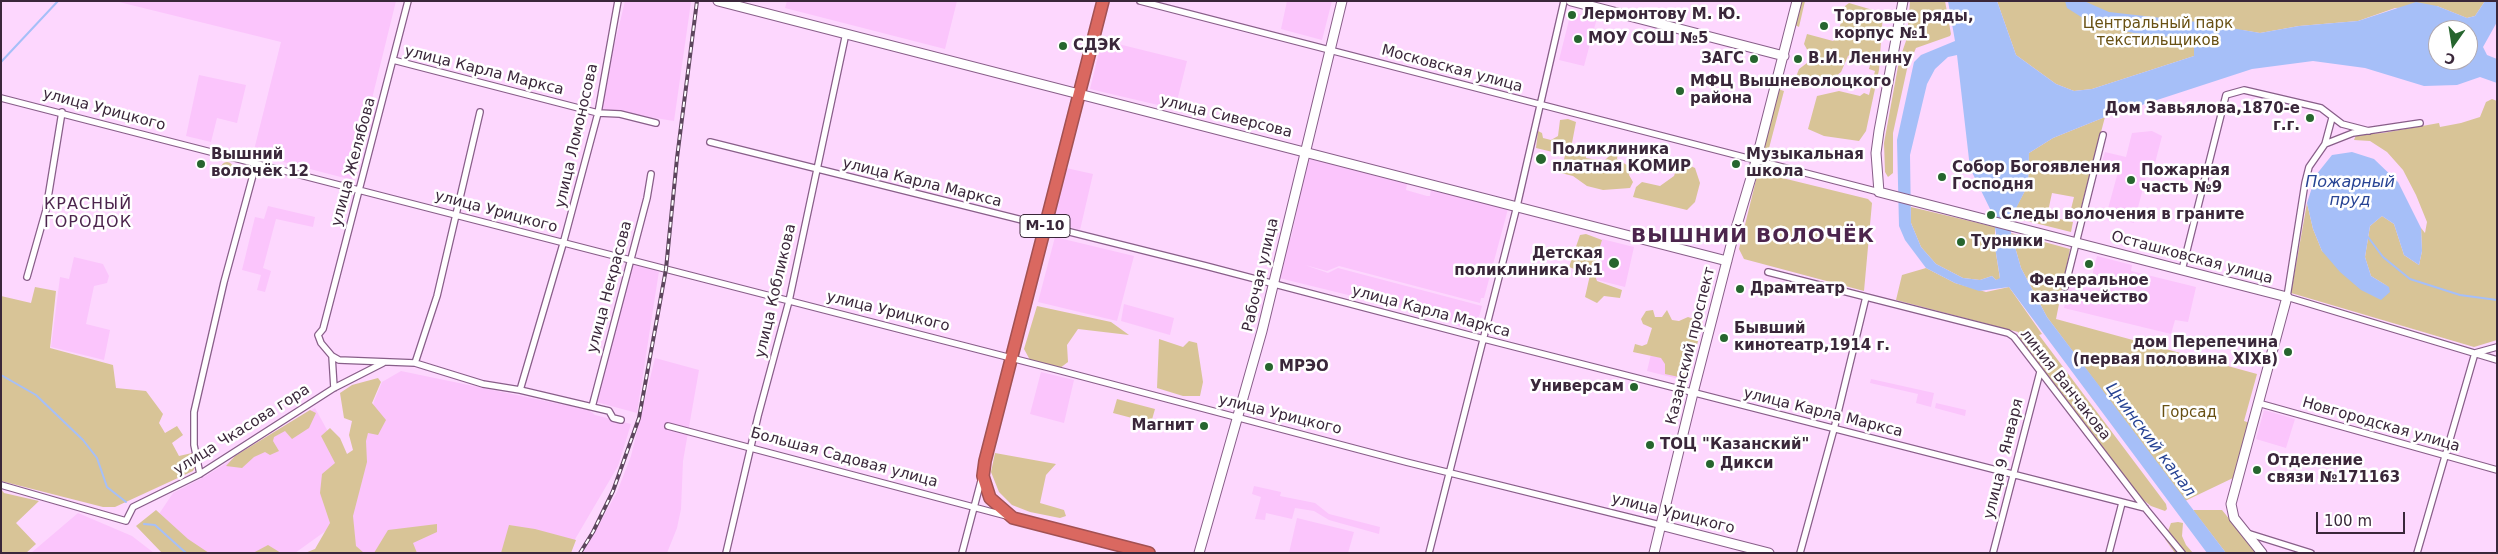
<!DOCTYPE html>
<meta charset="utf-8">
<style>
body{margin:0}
#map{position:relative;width:2498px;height:554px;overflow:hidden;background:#fdd7fe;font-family:"DejaVu Sans",sans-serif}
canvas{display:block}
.frame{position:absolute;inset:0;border:2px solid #3a273a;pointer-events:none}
.north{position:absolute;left:2428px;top:20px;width:50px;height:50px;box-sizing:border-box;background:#fff;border:1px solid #b0a9b0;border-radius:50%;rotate:193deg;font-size:14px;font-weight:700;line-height:20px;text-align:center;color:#3a273a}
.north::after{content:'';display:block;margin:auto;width:18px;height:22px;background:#26652e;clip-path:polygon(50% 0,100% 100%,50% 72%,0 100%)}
.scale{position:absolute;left:2316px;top:512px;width:89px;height:22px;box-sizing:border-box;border:2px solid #3a273a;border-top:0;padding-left:6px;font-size:15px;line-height:18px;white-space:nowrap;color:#3a273a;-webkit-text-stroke:4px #fff;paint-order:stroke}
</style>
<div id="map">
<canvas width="2498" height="554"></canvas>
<div class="frame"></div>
<div class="north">С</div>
<div class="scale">100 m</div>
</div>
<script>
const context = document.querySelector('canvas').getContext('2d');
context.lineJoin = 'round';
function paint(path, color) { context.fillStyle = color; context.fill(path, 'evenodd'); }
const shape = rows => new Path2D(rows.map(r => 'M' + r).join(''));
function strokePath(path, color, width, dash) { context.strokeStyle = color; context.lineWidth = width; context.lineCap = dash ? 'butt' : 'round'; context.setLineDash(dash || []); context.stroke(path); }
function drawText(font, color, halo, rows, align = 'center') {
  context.font = font + ' "DejaVu Sans",sans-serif'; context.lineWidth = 5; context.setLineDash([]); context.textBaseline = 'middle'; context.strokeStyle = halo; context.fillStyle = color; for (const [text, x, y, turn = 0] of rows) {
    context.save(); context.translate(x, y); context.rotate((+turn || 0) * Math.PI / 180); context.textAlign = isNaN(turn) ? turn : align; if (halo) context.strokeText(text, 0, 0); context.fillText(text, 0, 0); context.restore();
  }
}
paint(shape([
 [115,1,396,1,352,180,253,154,281,42],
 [625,1,691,2,674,121,599,109],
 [787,1,957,1,945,49,785,8],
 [1287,1,1332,1,1322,40,1281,29],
 [1571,12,1597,18,1584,66,1559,60],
 [1102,40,1187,61,1175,109,1090,89],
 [199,75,246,85,237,123,217,118,211,142,186,136],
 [2152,131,2162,136,2154,167,2149,165,2134,223,2106,216,2118,172,2100,167,2105,152,2126,157,2132,133],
 [1308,158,1407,184,1406,190,1427,196,1430,196,1431,189,1508,209,1484,298,1481,298,1480,303,1339,266,1327,271,1305,265,1328,273,1338,268,1482,306,1475,331,1458,326,1458,322,1275,277,1285,237,1291,238],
 [1066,168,1093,174,1080,230,1052,222],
 [268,206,315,217,313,227,276,219,263,268,271,271,265,292,257,290,261,275,242,270,255,217,264,219],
 [1055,237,1134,256,1117,321,1038,302],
 [1602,239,1634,247,1625,287,1593,279],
 [2097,256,2132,265,2131,271,2196,287,2188,322,2175,320,2171,334,2064,308,2069,284,2089,288],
 [74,257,103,264,109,276,107,283,94,286,86,324,110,330,104,360,51,347,60,277,69,279],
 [630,264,659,271,637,413,596,402],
 [1124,304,1174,318,1170,335,1121,321],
 [1700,327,1687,381,1647,371,1652,350],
 [655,358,699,370,683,461,681,509,677,528,667,553,583,553,617,492,631,456],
 [401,371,589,410,595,415,631,424,618,466,567,553,353,553,346,518,374,401,382,382],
 [1041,372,1074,380,1064,423,1030,414],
 [1871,379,1934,393,1931,407,1916,403,1918,394,1870,383],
 [1936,403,1966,410,1965,416,1935,408],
 [315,408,343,459,334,525,295,553,200,553,157,517,173,493,204,477],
 [2264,410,2295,419,2286,448,2256,439],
 [1254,486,1281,492,1280,496,1315,503,1329,514,1380,527,1379,534,1329,520,1314,511,1295,508,1292,519,1266,513,1265,520,1255,519,1261,497,1252,494],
 [78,513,132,536,154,553,31,553],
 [1297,518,1354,532,1348,553,1289,553]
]), '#fbc5fc');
paint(shape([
 [1801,1,1805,1,1799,27,1795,25],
 [1910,1,1945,1,1951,34,1950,36,1916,48,1907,69,1893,133,1893,173,1888,177,1885,172,1884,143,1899,61,1907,38],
 [1997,1,2485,1,2475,16,2467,18,2437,6,2395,8,2358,21,2299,26,2260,33,2242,30,2194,56,2092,89,2074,91,2056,84,2016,55],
 [1849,3,1883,13,1879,70,1866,131,1859,141,1824,136,1808,129,1817,96,1839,91,1860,96,1864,93,1869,95,1875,71,1869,69,1871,61,1868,56,1852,53,1848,56,1841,72,1829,82,1809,83,1796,77,1799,69,1807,63,1809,53,1804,44,1807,34,1833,41,1837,38,1845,6],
 [1778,89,1784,91,1768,152,1763,151],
 [2492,99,2497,101,2497,340,2474,347,2291,293,2307,203,2313,229,2322,251,2389,287,2371,276,2365,257,2370,226,2382,216,2394,224,2404,255,2419,265,2422,251,2421,228,2425,233,2427,222,2416,195,2403,170,2387,152,2370,141,2354,140,2356,135,2383,133,2439,123,2440,127,2461,123,2480,117,2486,102],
 [2105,117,2080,211,2071,209,2074,197,2052,193,2047,216,2073,222,2071,232,2011,217,2028,185,2029,153,2053,138],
 [1568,119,1576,122,1572,143,1575,147,1584,144,1586,145,1586,158,1604,161,1615,150,1618,152,1617,159,1630,167,1629,175,1633,182,1630,188,1603,190,1587,186,1573,176,1561,173,1565,155,1536,148,1538,131,1542,133,1543,138,1551,140,1558,136,1560,120],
 [1682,162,1695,168,1700,183,1695,202,1687,210,1633,197,1636,187,1642,182,1660,186,1674,176,1678,164],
 '221 168a6 6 0 1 1 12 0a6 6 0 1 1-12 0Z',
 [1758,172,1868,199,1872,203,1864,291,1744,259,1739,249],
 [1911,207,1995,227,1995,247,2000,279,1996,280,1992,276,1980,280,1963,278,1936,264,1921,247,1911,223],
 [2011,233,2070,249,2056,319,2257,374,2244,421,2250,423,2233,478,2185,501,2047,317,2021,268],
 [1586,234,1602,240,1593,270,1597,281,1622,290,1620,298,1604,296,1597,303,1585,297,1590,275,1569,267,1580,235],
 [1926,268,1955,283,1986,292,2009,287,2042,334,2039,335,2166,504,2167,509,2165,511,2151,506,2142,499,2020,339,2018,332,1896,300,1902,275],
 [35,287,56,291,50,348,113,365,116,388,146,391,163,414,159,423,165,433,177,426,183,435,172,443,179,456,192,453,195,467,193,471,115,507,103,507,1,481,1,296,31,303],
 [1037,306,1111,322,1129,335,1078,329,1067,345,1068,362,1060,368,1030,360,1024,349],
 [1653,310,1655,317,1662,317,1667,310,1672,320,1679,321,1688,317,1703,322,1688,379,1665,374,1665,364,1661,358,1633,352,1635,344,1642,346,1647,344,1652,328,1643,324,1641,319,1646,311],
 [1159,339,1183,347,1189,341,1197,343,1203,382,1200,396,1183,396,1157,388],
 [378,378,381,382,372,403,386,420,378,435,368,433,366,441,367,462,353,516,356,546,364,553,305,553,315,549,330,523,320,493,322,474,335,463,321,436,330,428,340,438,347,454,353,450,349,435,352,421,344,418,340,393,352,385],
 [1117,399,1155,409,1151,423,1113,413],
 [310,410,316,413,309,428,292,439,285,431,274,437,273,441,279,451,270,455,265,452,254,457,242,468,226,466,235,456],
 [995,453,1056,464,1046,475,1040,503,1064,510,1066,516,1060,518,1030,512,1012,505,999,492,991,472],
 [1,489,4,493,39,501,16,523,36,544,26,553,1,553],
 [156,510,188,539,209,553,162,553,136,526],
 [2193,510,2222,510,2257,553,2226,553],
 [2178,522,2183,523,2182,536,2186,545,2193,553,2175,553,2165,539,2171,523],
 [437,524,437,532,413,543,417,553,374,553,388,530],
 [509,525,535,529,576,540,571,553,501,553],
 [268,545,281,553,253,553]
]), '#d8c497');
paint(shape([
 [1948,1,1997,1,2016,55,2056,84,2074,91,2092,89,2194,56,2194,46,2180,38,2134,33,2094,25,2067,8,2065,1,2084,1,2109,12,2197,22,2260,33,2299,26,2358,21,2416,2,2437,6,2467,18,2475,16,2485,1,2497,1,2497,22,2483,47,2487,55,2497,59,2497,83,2480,77,2457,85,2424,86,2365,68,2313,61,2252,69,2105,117,2053,138,2029,153,2028,185,2011,218,2011,233,2021,268,2047,317,2226,553,2207,553,2009,287,1979,291,1955,283,1926,268,1905,240,1899,226,1897,140,1914,62,1921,55,1955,41],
 [2438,30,2468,30,2468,60,2438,60],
 [1957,55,1970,168,1992,213,1996,233,1995,247,2000,278,1996,280,1992,276,1980,280,1963,278,1936,264,1921,247,1911,223,1910,155,1927,84,1935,69,1948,57],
 [2352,152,2374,159,2398,182,2421,228,2422,251,2419,265,2404,255,2394,224,2382,216,2370,226,2365,257,2371,276,2389,287,2390,292,2381,300,2361,290,2340,272,2322,251,2313,229,2307,203,2316,175,2332,155]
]), '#a6bff8');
strokePath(shape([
 [1,62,58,1],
 [2368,237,2383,257,2410,279,2460,295,2497,300],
 [1,375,36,395,83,440,97,458,107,487,126,502],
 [144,524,155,525,186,553]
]), '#a6bff8', 2);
const street = shape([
 [408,1,323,329,318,335,321,343,332,356,339,360,415,363,483,384,520,390,609,411,613,418,621,420],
 [1140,1,1879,192],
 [393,60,598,113,620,114,656,123],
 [1,98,1054,369,1406,462,1660,525],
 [2332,118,2325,144,2309,167,2305,183,2287,297,2497,360],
 [710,142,1206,266,1484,339,2145,508],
 [2325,144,2353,133,2420,123],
 [2182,270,2226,95,2244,90,2321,108,2342,124,2369,131],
 [1768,272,2008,333,2014,337,2145,508,2182,553],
 [27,277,46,210,62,112],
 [2065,287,2103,135],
 [332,356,334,388],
 [415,363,437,296,480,112],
 [520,390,563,244,598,113,618,1],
 [2258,403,2497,470],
 [592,407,647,198,651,174],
 [668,426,1007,516],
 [200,474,194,445,194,412,224,282,256,164],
 [1,485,126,521,133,507,200,474,334,388,383,363],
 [2247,533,2311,553],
 [726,553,758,416,789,301,846,33],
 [962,553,982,477],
 [1429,553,1517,206,1564,1],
 [1800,553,1834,429,1866,297],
 [1993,553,2040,372],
 [2109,553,2122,503],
 [2417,553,2475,353,2497,347]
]);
const secondary = shape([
 [718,1,1727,261],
 [1571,1,1784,56],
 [1903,1,1879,131,1876,153,1879,192,2287,297,2231,504,2234,518,2262,553],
 [1660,525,1769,553],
 [1199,553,1262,331,1342,1],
 [1654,553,1693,393,1731,245,1756,161,1797,1]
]);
const highway = shape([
 [1103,1,985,461,983,476,990,498,1013,518,1149,553]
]);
strokePath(street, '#885e89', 8);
strokePath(secondary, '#885e89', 11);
strokePath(highway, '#a25153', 14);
strokePath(street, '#fff', 5.5);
strokePath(secondary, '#fff', 9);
strokePath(highway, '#da6860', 11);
const rail = shape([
 [580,553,593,532,613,491,639,418,666,269,677,158,697,1]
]);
strokePath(rail, '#5d465d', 4);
strokePath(rail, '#fff', 2, [5.5]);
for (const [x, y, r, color] of [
 [1572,15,5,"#26652e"],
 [1824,26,5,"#26652e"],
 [1578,39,5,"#26652e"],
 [1063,46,5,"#26652e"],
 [1754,59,5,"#26652e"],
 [1798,59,5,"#26652e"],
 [1680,91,5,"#26652e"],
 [2310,118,5,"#26652e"],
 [1541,159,6,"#26652e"],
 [201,164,5,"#26652e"],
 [1736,164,5,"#26652e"],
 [1942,177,5,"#26652e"],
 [2131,180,5,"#26652e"],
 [1991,215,5,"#26652e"],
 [1961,242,5,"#26652e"],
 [1614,263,6,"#26652e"],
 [2089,264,5,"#26652e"],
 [1740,289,5,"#26652e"],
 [1724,338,5,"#26652e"],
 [2288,352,5,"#26652e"],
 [1269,367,5,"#26652e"],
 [1634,387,5,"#26652e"],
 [1204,426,5,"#26652e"],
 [1650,445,5,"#26652e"],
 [1710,464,5,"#26652e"],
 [2257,470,5,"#26652e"]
]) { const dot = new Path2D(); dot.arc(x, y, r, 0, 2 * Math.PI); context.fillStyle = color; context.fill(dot); strokePath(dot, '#fff', 2); }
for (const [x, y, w] of [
 [1045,226,50]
]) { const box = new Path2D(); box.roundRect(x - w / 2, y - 11.5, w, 23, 4); context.fillStyle = '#fff'; context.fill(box); strokePath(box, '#3a273a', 1); }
drawText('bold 14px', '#3a273a', null, [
 ["М-10",1045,226]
]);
drawText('bold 15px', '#3a273a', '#fff', [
 ["Лермонтову М. Ю.",1582,15],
 ["Торговые ряды,",1834,17],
 ["корпус №1",1834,34],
 ["МОУ СОШ №5",1588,39],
 ["СДЭК",1073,46],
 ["ЗАГС",1744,59,"right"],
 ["В.И. Ленину",1808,59],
 ["МФЦ Вышневолоцкого",1690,82],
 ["района",1690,99],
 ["Дом Завьялова,1870-е",2300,109,"right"],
 ["г.г.",2300,126,"right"],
 ["Поликлиника",1552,150],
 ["платная КОМИР",1552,167],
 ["Вышний",211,155],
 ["волочёк 12",211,172],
 ["Музыкальная",1746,155],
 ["школа",1746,172],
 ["Собор Богоявления",1952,168],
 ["Господня",1952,185],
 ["Пожарная",2141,171],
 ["часть №9",2141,188],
 ["Следы волочения в граните",2001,215],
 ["Турники",1971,242],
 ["Детская",1603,254,"right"],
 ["поликлиника №1",1603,271,"right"],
 ["Федеральное",2089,281,"center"],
 ["казначейство",2089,298,"center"],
 ["Драмтеатр",1750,289],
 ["Бывший",1734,329],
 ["кинотеатр,1914 г.",1734,346],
 ["дом Перепечина",2278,343,"right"],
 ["(первая половина XIXв)",2278,360,"right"],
 ["МРЭО",1279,367],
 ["Универсам",1624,387,"right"],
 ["Магнит",1194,426,"right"],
 ["ТОЦ \"Казанский\"",1660,445],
 ["Отделение",2267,461],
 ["связи №171163",2267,478],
 ["Дикси",1720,464]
], 'left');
drawText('15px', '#685013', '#fff', [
 ["Центральный парк",2158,24],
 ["текстильщиков",2158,41],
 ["Горсад",2189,413]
]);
drawText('15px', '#3a273a', '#fff', [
 ["Московская улица",1452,69,15],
 ["улица Карла Маркса",484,71,14],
 ["улица Урицкого",104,110,15],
 ["улица Сиверсова",1226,117,14],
 ["улица Ломоносова",577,136,-77],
 ["улица Желябова",354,162,-75],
 ["улица Карла Маркса",922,183,14],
 ["улица Урицкого",496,212,15],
 ["Осташковская улица",2192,258,15],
 ["Рабочая улица",1261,275,-77],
 ["улица Некрасова",610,287,-75],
 ["улица Кобликова",776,291,-77],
 ["улица Урицкого",888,312,14],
 ["улица Карла Маркса",1431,312,15],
 ["Казанский проспект",1691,346,-76],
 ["линия Ванчакова",2065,385,52],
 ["улица Карла Маркса",1823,413,14],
 ["улица Урицкого",1280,415,14],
 ["Новгородская улица",2381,425,16],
 ["улица Чкасова гора",242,430,-32],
 ["Большая Садовая улица",844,458,15],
 ["улица 9 Января",2004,459,-76],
 ["улица Урицкого",1673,514,14]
]);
drawText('italic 16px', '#284494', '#fff', [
 ["Пожарный",2350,183],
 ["пруд",2350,201],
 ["Цнинский канал",2150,440,53]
]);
context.letterSpacing = '1px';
drawText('16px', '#4c254d', '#fff', [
 ["КРАСНЫЙ",88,205],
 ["ГОРОДОК",88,223]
]);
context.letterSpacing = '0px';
context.letterSpacing = '1px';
drawText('bold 20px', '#4c254d', '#fff', [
 ["ВЫШНИЙ ВОЛОЧЁК",1753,237]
]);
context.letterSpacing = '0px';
</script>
